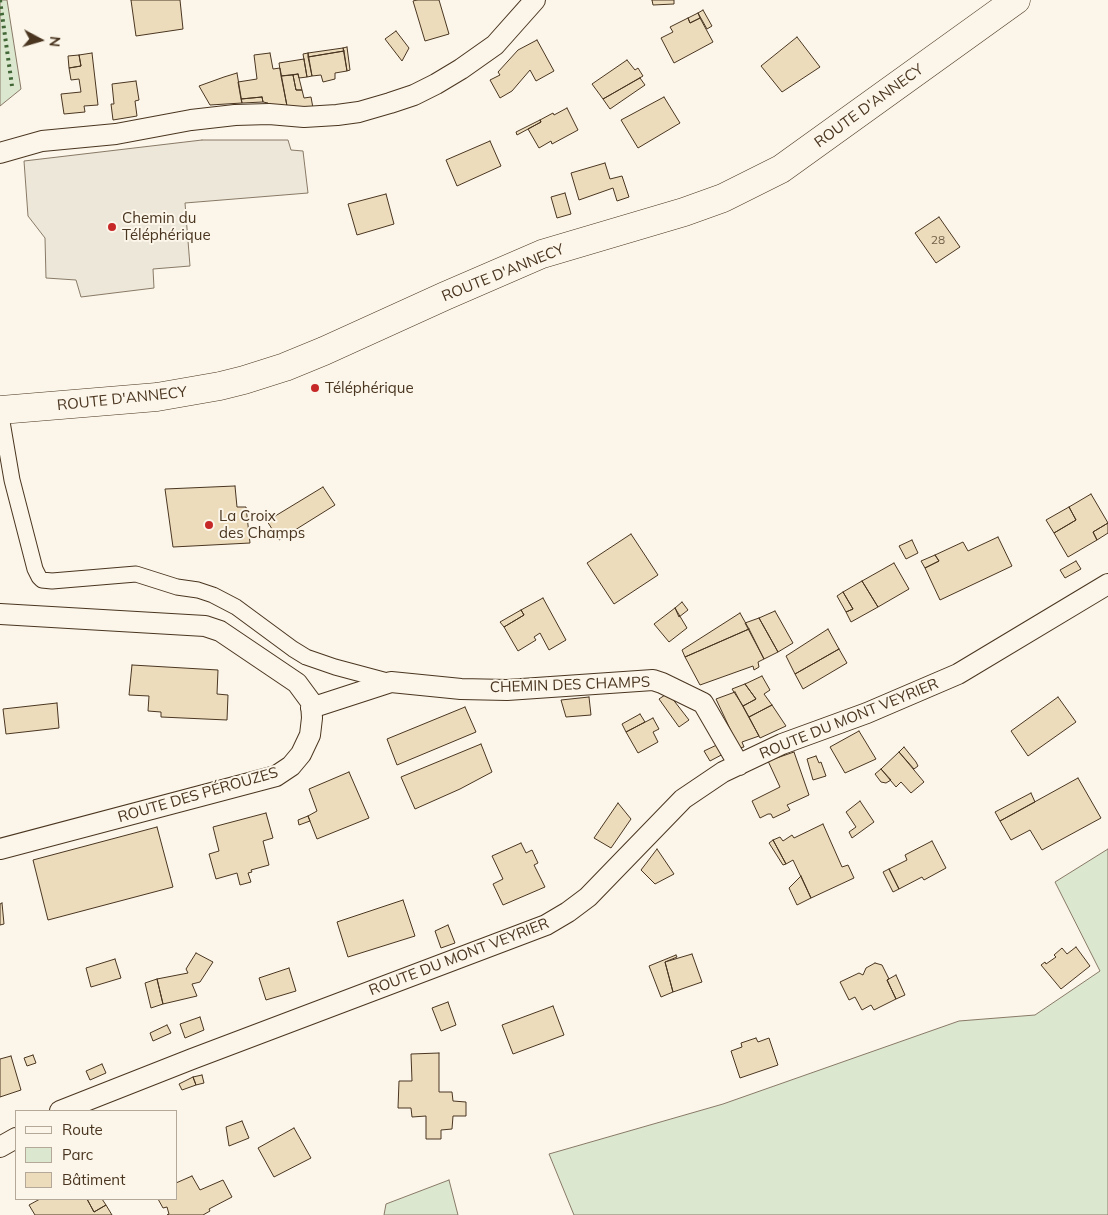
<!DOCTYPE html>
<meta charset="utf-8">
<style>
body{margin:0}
#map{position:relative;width:1108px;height:1215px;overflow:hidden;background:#fbf6e9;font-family:Mulish,sans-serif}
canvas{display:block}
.legend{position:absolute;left:15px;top:1110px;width:162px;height:90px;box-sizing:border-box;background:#fbf6e9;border:1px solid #b4a999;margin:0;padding:6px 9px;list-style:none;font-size:15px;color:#4a3520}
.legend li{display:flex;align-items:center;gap:10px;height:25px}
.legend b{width:25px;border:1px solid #b4a999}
.north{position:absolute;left:15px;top:15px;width:50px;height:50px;-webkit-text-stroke:4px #fbf6e9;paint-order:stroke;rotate:96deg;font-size:14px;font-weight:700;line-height:20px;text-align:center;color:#4a3520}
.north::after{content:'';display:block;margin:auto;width:18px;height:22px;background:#4a3520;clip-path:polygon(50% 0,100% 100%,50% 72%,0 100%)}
</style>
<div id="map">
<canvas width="1108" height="1215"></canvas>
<ul class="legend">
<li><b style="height:6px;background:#fbf6e9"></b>Route</li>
<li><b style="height:14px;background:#dce7d0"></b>Parc</li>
<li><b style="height:14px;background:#ecdcbc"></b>Bâtiment</li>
</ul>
<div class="north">N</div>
</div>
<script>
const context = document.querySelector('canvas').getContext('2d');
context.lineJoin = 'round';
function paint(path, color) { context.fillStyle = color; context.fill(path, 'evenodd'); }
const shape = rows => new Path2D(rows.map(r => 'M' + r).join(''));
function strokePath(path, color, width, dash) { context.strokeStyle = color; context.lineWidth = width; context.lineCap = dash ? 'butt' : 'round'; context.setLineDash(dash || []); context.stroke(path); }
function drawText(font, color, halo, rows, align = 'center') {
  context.font = font + ' Mulish,sans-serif'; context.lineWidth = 4; context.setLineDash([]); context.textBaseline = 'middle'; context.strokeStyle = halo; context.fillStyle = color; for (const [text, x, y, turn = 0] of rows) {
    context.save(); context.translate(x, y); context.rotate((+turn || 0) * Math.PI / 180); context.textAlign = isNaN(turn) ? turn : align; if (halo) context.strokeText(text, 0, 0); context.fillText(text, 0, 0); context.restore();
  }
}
const green = shape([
 [0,0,7,0,21,89,0,106,0,0],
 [1108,849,1108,1215,574,1215,549,1154,723,1104,959,1021,1035,1015,1100,971,1055,882,1108,849],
 [449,1180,458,1215,384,1215,386,1204,449,1180]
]);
paint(green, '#dce7d0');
strokePath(green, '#887966', 1);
const parking = shape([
 [202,140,288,140,291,150,303,151,308,193,185,203,190,266,153,269,154,288,81,297,76,280,46,278,45,238,28,216,24,161,202,140]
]);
paint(parking, '#ede7d9');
strokePath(parking, '#887966', 1);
const building = shape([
 [131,0,180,0,183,29,136,36,131,0],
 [417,0,439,0,449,34,425,41,413,1,417,0],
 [652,0,674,0,674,4,653,5,652,0],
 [703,10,712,26,707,29,698,13,703,10],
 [698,13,700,18,690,23,688,18,698,13],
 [688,18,690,23,700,18,713,42,674,63,661,38,673,32,670,27,688,18],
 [396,31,409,48,402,61,385,39,396,31],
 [797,37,820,67,782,92,761,66,797,37],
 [537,40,554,71,536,81,530,70,512,91,500,98,490,80,500,75,498,72,518,50,537,40],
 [347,47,350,70,347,71,343,48,347,47],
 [343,48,344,51,308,57,308,53,343,48],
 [344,51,347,71,335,73,335,79,323,82,321,75,312,76,308,57,344,51],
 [92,53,98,105,84,106,85,112,64,114,61,94,81,92,79,79,71,80,69,68,81,66,79,55,92,53],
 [270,53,273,69,280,68,287,106,268,105,268,103,263,102,262,97,241,99,238,82,257,79,254,55,270,53],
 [308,53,312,76,307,77,303,54,308,53],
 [79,55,81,66,69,68,68,56,79,55],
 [304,59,307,77,299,78,298,74,281,76,279,63,304,59],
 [627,60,635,70,638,68,643,76,603,99,592,84,627,60],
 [237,73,242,103,210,105,199,86,224,77,237,73],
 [298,74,302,90,296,90,293,75,298,74],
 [293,75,296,90,302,90,304,98,311,97,313,108,287,106,281,76,293,75],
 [640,78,645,85,610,109,603,99,640,78],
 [136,81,139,100,135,101,137,116,113,120,111,104,114,104,112,84,136,81],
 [262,97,263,102,242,103,241,99,262,97],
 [664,97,680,123,638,148,621,120,664,97],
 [567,108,578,130,552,144,551,141,539,148,528,129,541,122,540,120,553,113,554,115,567,108],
 [540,120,541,122,517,135,516,132,540,120],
 [490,141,501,166,457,186,446,160,490,141],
 [605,163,610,179,622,176,629,197,617,201,613,188,579,200,571,173,605,163],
 [565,193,571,214,557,218,551,197,565,193],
 [386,194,394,224,357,235,348,204,386,194],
 [939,217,960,247,936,263,915,233,939,217],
 [235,486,237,507,246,507,250,543,173,547,165,489,235,486],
 [323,487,335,505,279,540,267,521,323,487],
 [1091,494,1108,523,1093,532,1097,540,1068,557,1054,533,1076,520,1069,507,1091,494],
 [1069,507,1076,520,1054,533,1046,520,1069,507],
 [1108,523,1108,533,1097,540,1093,532,1108,523],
 [631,534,658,575,614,604,587,563,631,534],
 [998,537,1012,566,940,600,925,568,939,561,935,555,963,542,968,551,998,537],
 [912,540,918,553,906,559,899,546,912,540],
 [935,555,939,561,925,568,921,561,935,555],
 [1076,561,1081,569,1065,578,1060,570,1076,561],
 [894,563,909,589,878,607,862,581,894,563],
 [862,581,878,607,851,622,846,612,853,609,843,592,862,581],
 [843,592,853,609,846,612,837,596,843,592],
 [543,598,566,640,549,650,540,633,534,637,536,640,518,651,504,627,524,615,521,610,543,598],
 [682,602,688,610,679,617,675,608,682,602],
 [675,608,687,628,669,642,654,624,675,608],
 [521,610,524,615,504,627,500,622,521,610],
 [775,611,793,643,778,652,759,618,775,611],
 [740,613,749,629,685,657,682,650,740,613],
 [759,618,778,652,764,659,745,623,759,618],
 [749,629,764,659,758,662,759,667,754,670,753,666,700,685,685,657,749,629],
 [828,629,839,649,795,674,786,656,828,629],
 [839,649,847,663,803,689,795,674,839,649],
 [132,665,218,670,217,694,228,695,227,720,161,717,161,712,148,711,149,696,129,695,132,665],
 [762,676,770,690,764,694,772,705,749,717,743,706,756,699,745,684,762,676],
 [745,684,756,699,743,706,732,689,745,684],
 [735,692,759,736,742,742,744,747,739,748,716,699,735,692],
 [668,693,689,720,679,727,659,699,668,693],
 [589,697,591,715,566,717,561,700,589,697],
 [1058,697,1076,722,1028,756,1011,731,1058,697],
 [57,703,59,728,6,734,3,709,57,703],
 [772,705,786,726,760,738,749,717,772,705],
 [465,707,476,732,397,765,387,739,465,707],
 [640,714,645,722,626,732,622,724,640,714],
 [653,718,659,729,653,732,658,742,638,753,626,732,653,718],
 [859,731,876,759,845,773,830,747,859,731],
 [721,743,727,752,710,761,704,751,721,743],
 [481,744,492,772,460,789,415,809,401,777,481,744],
 [904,747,916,762,918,766,914,769,899,752,904,747],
 [794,752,809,795,787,805,790,810,773,818,771,814,768,814,760,818,752,801,780,787,768,761,794,752],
 [899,752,924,782,911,793,901,782,896,787,881,769,899,752],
 [816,756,819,763,821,762,826,776,813,780,807,759,816,756],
 [881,769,891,780,886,783,881,782,875,774,881,769],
 [349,772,369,818,317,839,308,816,317,811,309,789,349,772],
 [1078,778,1101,818,1042,850,1030,830,1011,840,1000,821,1078,778],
 [1031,793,1035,802,1000,821,995,812,1031,793],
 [860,801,874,822,852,838,849,832,856,827,846,812,860,801],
 [618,803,631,819,611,848,594,838,618,803],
 [266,813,273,838,263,841,269,865,251,870,252,872,248,873,251,882,240,885,237,873,216,879,209,854,219,851,213,827,266,813],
 [308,816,310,821,299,825,298,820,308,816],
 [823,824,842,867,848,865,854,878,811,898,793,860,786,864,773,840,780,837,783,841,792,835,794,838,823,824],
 [157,827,173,887,48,920,33,860,157,827],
 [773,840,786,864,783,865,769,843,773,840],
 [932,841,946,868,924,880,922,877,899,889,889,869,907,860,905,855,932,841],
 [521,843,526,853,532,850,538,863,534,865,545,887,503,905,493,884,503,879,492,856,521,843],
 [657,849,674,874,655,884,641,870,657,849],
 [889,869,899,889,893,892,883,872,889,869],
 [801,876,811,898,797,905,789,888,801,876],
 [403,900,415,936,348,957,337,922,403,900],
 [2,903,4,924,0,925,0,904,2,903],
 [448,925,455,943,441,948,435,931,448,925],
 [1076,947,1090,966,1061,989,1041,965,1045,962,1046,964,1056,957,1054,955,1062,948,1067,954,1076,947],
 [196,953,213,962,200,982,192,984,197,996,163,1004,157,979,188,973,186,969,196,953],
 [692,954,702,982,673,992,665,962,692,954],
 [676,955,677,957,665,962,673,992,661,997,649,966,676,955],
 [115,959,121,978,91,987,86,968,115,959],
 [875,963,882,965,889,979,887,980,896,999,874,1010,871,1005,862,1010,855,997,849,1000,840,982,859,973,863,975,866,968,875,963],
 [289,968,296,991,266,1000,259,978,289,968],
 [896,975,905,995,896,999,887,980,896,975],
 [157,979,163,1004,151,1008,145,983,157,979],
 [448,1002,456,1025,441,1031,432,1008,448,1002],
 [553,1006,564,1035,513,1054,502,1025,553,1006],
 [200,1017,204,1030,185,1038,180,1024,200,1017],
 [167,1025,171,1033,153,1041,150,1033,167,1025],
 [756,1038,758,1042,769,1038,778,1065,740,1078,731,1051,742,1047,741,1043,756,1038],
 [439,1053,439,1092,452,1092,453,1101,466,1102,466,1116,453,1116,452,1129,441,1130,441,1139,426,1139,426,1116,412,1117,411,1108,398,1108,399,1081,412,1081,411,1054,439,1053],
 [33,1055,36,1063,27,1066,24,1058,33,1055],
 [11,1056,21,1090,0,1097,0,1059,11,1056],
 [102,1064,106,1073,90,1080,86,1071,102,1064],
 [202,1075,204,1083,196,1085,193,1077,202,1075],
 [193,1077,196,1085,182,1090,179,1084,193,1077],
 [242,1121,249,1138,229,1146,226,1127,242,1121],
 [294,1128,311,1158,274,1177,258,1148,294,1128],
 [192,1176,200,1190,223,1180,232,1197,209,1209,210,1211,203,1215,167,1215,169,1214,167,1207,163,1208,158,1199,176,1199,176,1183,192,1176],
 [40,1199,87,1199,94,1212,106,1205,112,1215,35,1215,29,1205,40,1199],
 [87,1199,102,1199,106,1205,94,1212,87,1199]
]);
paint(building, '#ecdcbc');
strokePath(building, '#4a3520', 1);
const pedestrian = shape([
 [0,410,12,480,35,569,39,577,42,580,52,581,136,574,177,587,198,590,213,595,236,607,293,649,306,657,335,667,391,682]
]);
const minor = shape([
 [0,153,42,141,116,134,191,120,235,115,269,114,304,117,337,115,359,112,390,103,414,95,436,84,461,69,495,45,535,0],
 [0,614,205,626,220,631,297,683,311,702,312,718,310,735,301,754,291,766,276,776,0,849],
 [311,708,391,682,461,689,507,690,653,680,662,683,703,703,739,765],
 [60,1111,192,1059,546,925,568,912,588,897,683,799,723,772,782,744,867,713,958,674,1108,584],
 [0,1147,16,1138]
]);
const secondary = shape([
 [0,410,157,397,220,386,244,380,285,367,324,351,445,296,542,254,684,212,723,198,781,169,1016,0]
]);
strokePath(pedestrian, '#4a3520', 17);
strokePath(minor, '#4a3520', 22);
strokePath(secondary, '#4a3520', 29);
strokePath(pedestrian, '#fbf6e9', 15);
strokePath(minor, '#fbf6e9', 20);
strokePath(secondary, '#fbf6e9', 28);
strokePath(shape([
 [0,0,12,86]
]), '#436837', 4, [2.5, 4]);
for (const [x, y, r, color] of [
 [112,227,5,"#c62828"],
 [315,388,5,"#c62828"],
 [209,525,5,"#c62828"]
]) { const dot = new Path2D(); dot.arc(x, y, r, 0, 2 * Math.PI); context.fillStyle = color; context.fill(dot); strokePath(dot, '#fbf6e9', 2); }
drawText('12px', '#725f47', null, [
 ["28",938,240]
]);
drawText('15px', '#4a3520', '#fbf6e9', [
 ["ROUTE D'ANNECY",869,106,-36],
 ["ROUTE D'ANNECY",503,273,-22],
 ["ROUTE D'ANNECY",122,399,-6],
 ["CHEMIN DES CHAMPS",570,685,-2],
 ["ROUTE DU MONT VEYRIER",849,719,-22],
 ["ROUTE DES PÉROUZES",198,795,-16],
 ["ROUTE DU MONT VEYRIER",459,957,-21]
]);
drawText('15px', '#4a3520', '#fbf6e9', [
 ["Chemin du",122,218],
 ["Téléphérique",122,235],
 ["Téléphérique",325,388],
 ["La Croix",219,516],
 ["des Champs",219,533]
], 'left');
</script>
